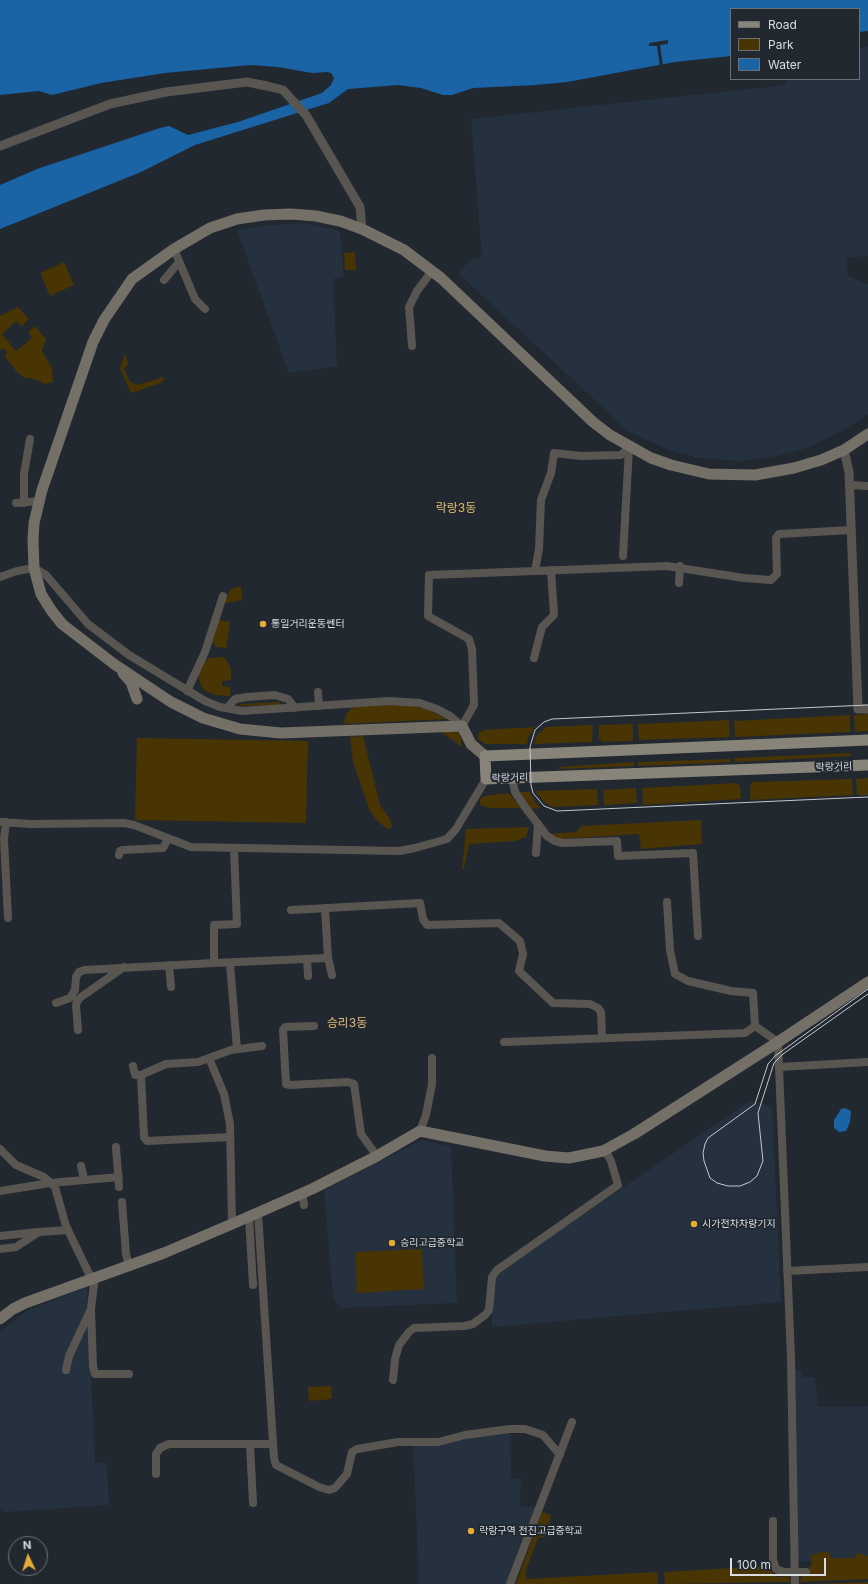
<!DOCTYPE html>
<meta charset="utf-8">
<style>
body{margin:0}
#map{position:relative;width:868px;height:1584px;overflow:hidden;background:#212830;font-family:Inter,sans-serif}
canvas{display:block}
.legend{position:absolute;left:730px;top:8px;width:130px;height:72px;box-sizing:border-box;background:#212830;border:1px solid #6b7178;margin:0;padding:5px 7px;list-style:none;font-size:12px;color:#d9dee3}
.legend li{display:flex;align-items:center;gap:8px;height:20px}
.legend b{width:20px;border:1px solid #6b7178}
.north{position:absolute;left:8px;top:1536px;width:40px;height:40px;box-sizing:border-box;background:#212830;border:1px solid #6b7178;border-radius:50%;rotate:356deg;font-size:11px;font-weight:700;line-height:16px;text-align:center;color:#d9dee3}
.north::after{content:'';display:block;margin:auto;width:14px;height:18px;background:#e5ad35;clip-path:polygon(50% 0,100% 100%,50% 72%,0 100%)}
.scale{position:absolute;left:730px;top:1558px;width:96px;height:18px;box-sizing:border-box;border:2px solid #d9dee3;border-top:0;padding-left:5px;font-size:12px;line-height:14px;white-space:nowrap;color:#d9dee3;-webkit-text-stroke:3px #212830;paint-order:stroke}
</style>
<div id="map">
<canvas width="868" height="1584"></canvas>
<ul class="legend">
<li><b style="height:5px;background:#89847a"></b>Road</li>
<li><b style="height:11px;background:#493404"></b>Park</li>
<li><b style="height:11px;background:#1a64a6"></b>Water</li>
</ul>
<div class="north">N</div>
<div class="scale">100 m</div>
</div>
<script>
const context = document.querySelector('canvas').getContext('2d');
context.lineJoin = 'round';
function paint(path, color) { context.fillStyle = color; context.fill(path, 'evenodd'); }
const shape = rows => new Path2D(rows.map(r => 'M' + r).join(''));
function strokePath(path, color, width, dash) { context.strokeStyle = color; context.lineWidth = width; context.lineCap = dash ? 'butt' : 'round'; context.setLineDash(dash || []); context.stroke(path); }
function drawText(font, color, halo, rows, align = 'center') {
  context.font = font + ' Inter,"Noto Sans KR",sans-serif'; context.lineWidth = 4; context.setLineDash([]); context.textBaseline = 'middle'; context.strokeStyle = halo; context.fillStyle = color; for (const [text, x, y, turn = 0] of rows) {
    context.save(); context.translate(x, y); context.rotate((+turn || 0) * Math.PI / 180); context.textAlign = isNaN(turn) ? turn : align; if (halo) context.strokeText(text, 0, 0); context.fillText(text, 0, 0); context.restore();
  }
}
paint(shape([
 [868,46,868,256,847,258,848,275,866,285,868,283,868,414,844,430,807,448,772,457,739,461,699,458,668,450,627,430,458,273,471,259,482,257,471,119,786,85,786,79,859,79,859,48],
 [303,223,340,231,344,277,333,279,337,366,289,373,237,230,261,226],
 [750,1101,772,1106,781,1302,492,1327,492,1289,495,1278,509,1265],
 [421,1140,451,1146,457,1303,341,1308,333,1297,324,1190],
 [87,1287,95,1463,107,1463,109,1505,4,1512,0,1509,0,1332,26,1311],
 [802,1370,802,1378,815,1377,818,1407,868,1406,868,1561,790,1561,788,1371],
 [510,1434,511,1479,521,1479,520,1507,536,1506,516,1555,518,1584,419,1584,413,1440]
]), '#25313e');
paint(shape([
 [355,252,356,270,345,270,344,253],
 [64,262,74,285,50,296,40,273],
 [18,307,29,319,22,326,16,321,2,334,16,351,32,338,28,332,35,326,46,339,42,351,52,368,53,382,45,384,35,379,25,378,17,372,5,356,7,352,5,349,0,350,0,316],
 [125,354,128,364,124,369,130,382,136,385,155,380,161,377,165,378,161,383,131,393,120,368],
 [241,586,242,600,226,603,224,601,231,589],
 [219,620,230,622,226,648,216,647,213,641],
 [224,657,231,668,231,680,222,681,222,686,230,687,230,696,215,695,205,691,200,683,198,675,202,665,209,658],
 [279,702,281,705,239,706,241,704],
 [375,704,411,705,431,711,447,719,343,724,347,713,352,708,359,706],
 [868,714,868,731,855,732,854,715],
 [850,715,850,732,735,737,734,721],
 [729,720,730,737,639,740,638,724],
 [633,724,633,741,603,742,599,739,599,725],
 [593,725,592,742,534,744,536,736,546,727],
 [535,727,528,738,527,744,485,744,478,739,478,734,483,730],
 [439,730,460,732,462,747],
 [363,736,380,805,390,819,392,827,388,829,377,821,369,809,353,762,350,737],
 [137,738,308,741,306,823,135,820],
 [851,753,851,756,735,762,735,758],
 [731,759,731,762,713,763,638,766,638,762],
 [634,762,634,766,560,769,558,767],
 [868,778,868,795,857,795,856,779],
 [852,779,853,795,750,800,750,786,753,782],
 [736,783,740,786,741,799,643,805,642,788],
 [636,788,637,803,604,805,603,790],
 [597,789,598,805,552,807,544,802,535,791],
 [519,792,530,792,535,802,541,808,530,809],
 [509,793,521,808,489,808,480,805,480,799,484,796],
 [701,820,702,844,641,849,639,834,559,839,549,834,576,832,581,826],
 [529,827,526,837,515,841,469,844,464,869,462,869,466,829],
 [422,1249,424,1289,357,1293,355,1252],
 [331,1386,332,1399,309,1401,308,1387],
 [542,1512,551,1515,547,1536,538,1538,526,1570,526,1579,657,1572,658,1584,516,1584],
 [823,1552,829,1552,831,1558,855,1558,856,1553,868,1556,868,1579,799,1582,802,1576,810,1574,809,1566,812,1565,811,1555],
 [766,1566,769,1567,774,1575,779,1577,788,1576,791,1582,665,1584,664,1572],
 [868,1582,868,1584,810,1584]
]), '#493404');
paint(shape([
 [0,0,868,0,868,31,859,32,859,9,731,9,731,56,675,62,567,82,535,85,473,88,452,95,443,95,421,88,398,85,348,89,329,103,195,145,141,172,0,229,0,185,37,169,160,128,169,126,188,135,238,122,322,93,331,85,334,78,331,73,327,72,312,73,278,67,250,65,165,73,101,83,52,95,39,91,0,95],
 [845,1108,851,1111,850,1122,846,1131,839,1132,834,1128,834,1120,841,1109]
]), '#1a64a6');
paint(shape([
 [668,40,668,44,660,45,663,66,660,67,657,46,649,46,649,43]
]), '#212830');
strokePath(shape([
 [174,249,195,299,205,309],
 [164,280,179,262],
 [412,346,409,307,417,291,432,271],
 [849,485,868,486],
 [16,503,39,501],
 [24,503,24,474,30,439],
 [623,556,629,448],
 [535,571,539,549,541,500,551,473,554,453,581,456,621,455,629,447],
 [0,577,17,571,34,568,46,575,88,624,129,655,205,701,220,707,242,711,389,701,420,703,437,709,450,716,462,726,474,705,472,649,469,639,428,616,429,575,667,566,744,578,771,580,777,574,776,538,779,534,851,530],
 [679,583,680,566],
 [534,658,542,627,554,615,551,570],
 [187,691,205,652,223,596],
 [318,692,319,706],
 [227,708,235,699,247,697,275,695,288,699,295,708],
 [512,778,515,792,525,807,547,836,555,841,563,843,617,841,618,856,693,853,698,936],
 [0,822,30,824,124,823,134,825,191,847,399,851,415,848,447,839,456,829,486,779],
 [6,822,4,839,8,918],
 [536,853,538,824],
 [119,855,120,851,122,850,163,848,168,839],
 [667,902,670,950,675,974,688,981,731,991,753,993,755,1026,778,1042,791,1358,795,1584],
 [325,908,328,958,332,975],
 [291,910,420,903,423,919,427,925,499,923,520,941,523,954,519,971,553,1003,590,1004,598,1008,601,1012,602,1038],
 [307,959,308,976],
 [214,963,328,958],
 [230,963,237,1049],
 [169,965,171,987],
 [56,1003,70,998,75,990,76,977,79,972,84,970,214,963,214,925,237,924,234,848],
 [314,1026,285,1027,283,1030,286,1084,290,1085,348,1082,354,1084,361,1134,377,1156],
 [78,1030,76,1005,78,1000,81,997,124,967],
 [504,1042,745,1033,755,1026],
 [209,1058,224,1094,230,1124,232,1224],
 [133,1066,135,1075,141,1075],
 [780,1067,868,1062],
 [420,1131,426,1115,432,1084,432,1058],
 [230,1137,147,1141,144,1137,141,1075,166,1064,198,1062,231,1050,262,1046],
 [116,1147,119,1187],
 [0,1149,16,1165,44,1177,55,1187,66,1226,94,1284,91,1309,69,1356,66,1370],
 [81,1166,84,1179],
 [0,1191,50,1183,119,1177],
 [302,1193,304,1205],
 [122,1202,126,1254,129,1266],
 [258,1213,274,1458,276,1465,319,1487,329,1490,335,1488,347,1474,352,1452,357,1449,398,1442,438,1442,465,1435,510,1429,525,1429,543,1435,560,1455],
 [249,1217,253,1285],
 [0,1236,38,1232],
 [0,1249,16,1247,39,1232,68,1230],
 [787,1271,868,1267],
 [91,1309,93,1366,95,1374,129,1374],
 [393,1380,395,1359,399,1345,409,1332,414,1328,464,1326,473,1324,485,1315,489,1310,492,1277,497,1270,618,1185,611,1161,605,1150],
 [250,1444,253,1503],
 [156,1474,156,1454,160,1448,169,1444,273,1444],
 [773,1521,773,1560,776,1569,784,1572,806,1572],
 [510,1584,572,1422]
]), '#595651', 8);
strokePath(shape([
 [0,146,110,104,166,92,247,82,267,86,283,90,306,115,360,207,362,229],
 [844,450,849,472,858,709,868,709]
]), '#595651', 9);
strokePath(shape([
 [123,673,131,682,137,699],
 [485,756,471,744,462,726,281,733,240,729,203,718,171,702,114,664,62,624,51,610,41,594,34,568,33,540,34,523,42,490,93,342,104,320,132,279,174,249,210,228,237,219,264,215,291,214,316,216,340,221,362,229,404,250,441,278,593,422,610,435,651,458,671,465,709,474,755,475,794,468,821,460,844,450,868,434],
 [0,1319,13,1309,25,1303,164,1253,232,1224,312,1189,377,1156,420,1131,545,1156,569,1158,603,1151,634,1134,778,1042,868,982]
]), '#747068', 11);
strokePath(shape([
 [868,740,485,756,486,779,868,765]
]), '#89847a', 11);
strokePath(shape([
 [868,705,552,719,544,722,535,730,530,747,531,785,533,793,544,806,557,811,868,797],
 [868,989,775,1056,768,1064,755,1104,708,1138,705,1144,703,1153,704,1161,710,1178,717,1183,728,1186,740,1186,750,1182,757,1176,763,1161,758,1113,774,1063,783,1054,868,994]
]), '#c3c8ce', 1);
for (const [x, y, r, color] of [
 [263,624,4,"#e5ad35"],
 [694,1224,4,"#e5ad35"],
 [392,1243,4,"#e5ad35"],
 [471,1531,4,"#e5ad35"]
]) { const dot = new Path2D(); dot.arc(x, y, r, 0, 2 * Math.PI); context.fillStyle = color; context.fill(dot); strokePath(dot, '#212830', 1.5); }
drawText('10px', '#d9dee3', '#212830', [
 ["통일거리운동쎈터",271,624],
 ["시가전차차량기지",702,1224],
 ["승리고급중학교",400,1243],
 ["락랑구역 전진고급중학교",479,1531]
], 'left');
drawText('10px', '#d9dee3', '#212830', [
 ["락랑거리",834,767,-2],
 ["락랑거리",510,778,-2]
]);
drawText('12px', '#e2bb74', '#212830', [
 ["락랑3동",456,508],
 ["승리3동",347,1023]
]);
</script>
